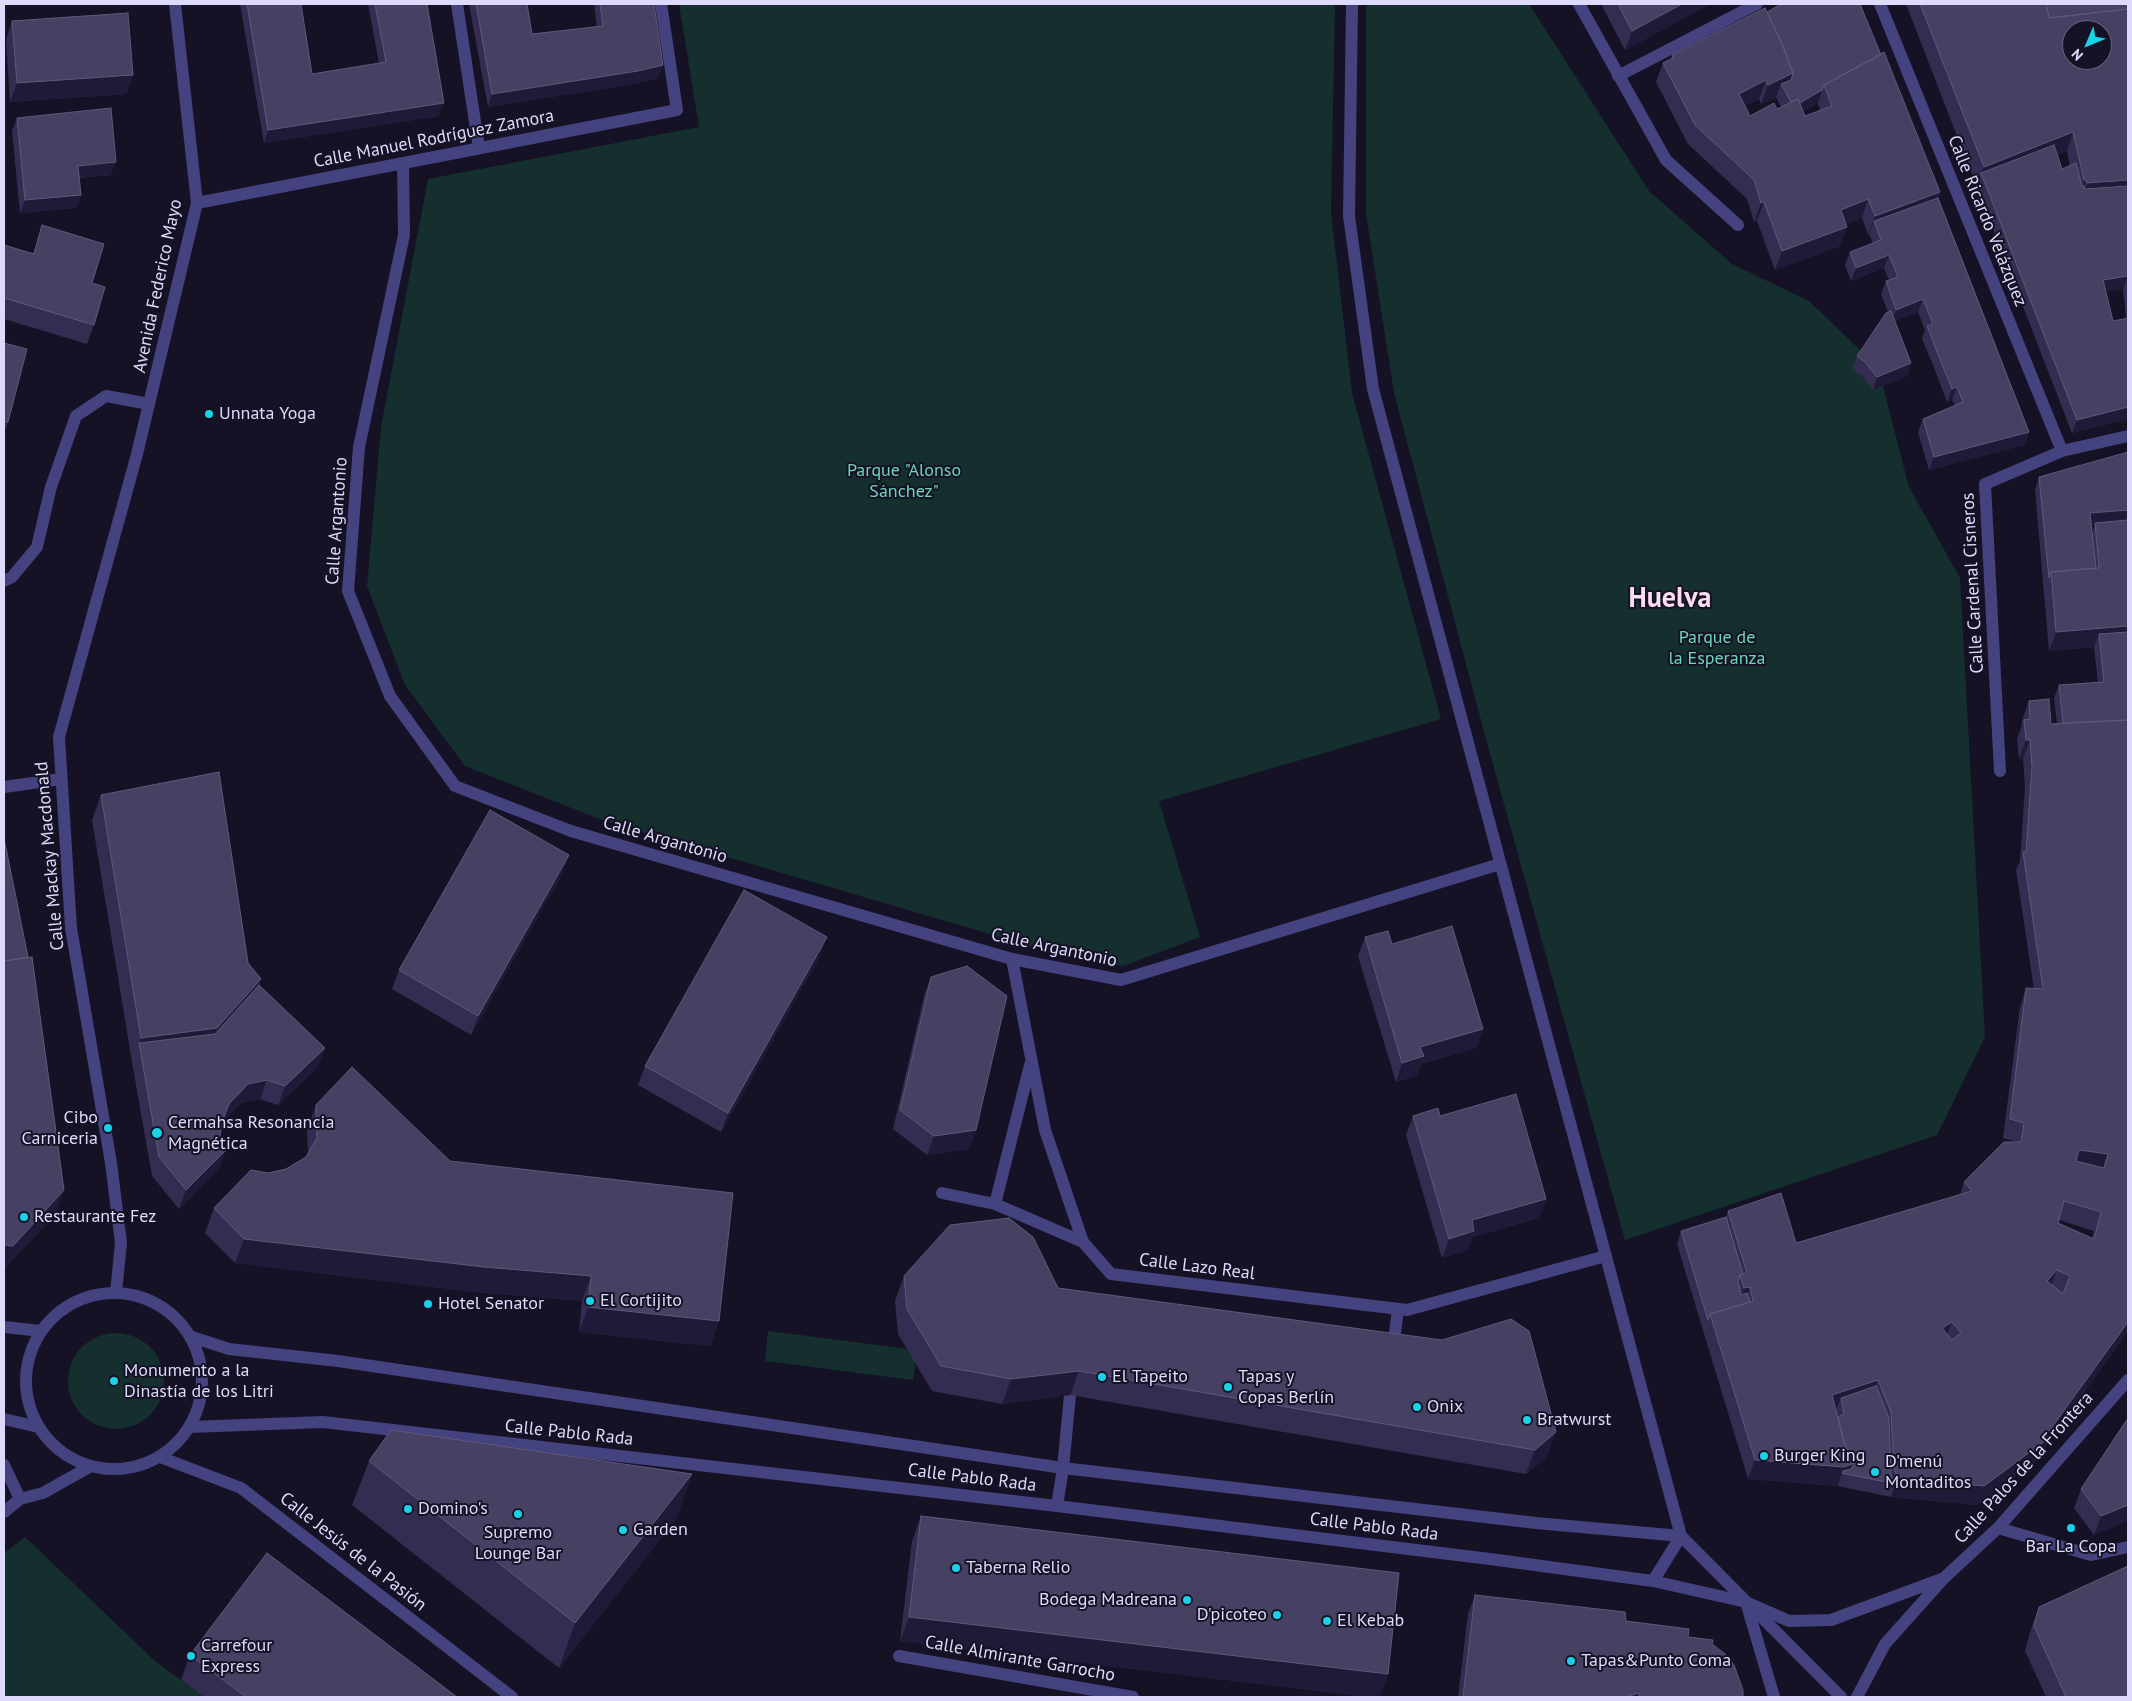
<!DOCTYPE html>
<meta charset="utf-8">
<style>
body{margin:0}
#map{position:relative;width:2132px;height:1701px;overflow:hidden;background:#151225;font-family:"PT Sans",sans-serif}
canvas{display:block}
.frame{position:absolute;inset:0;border:5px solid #dedafb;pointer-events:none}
.north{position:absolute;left:2062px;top:20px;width:50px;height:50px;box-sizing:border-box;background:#151225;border:1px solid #65627b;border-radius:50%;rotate:225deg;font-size:14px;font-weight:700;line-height:20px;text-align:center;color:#dedafb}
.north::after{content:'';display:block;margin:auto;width:18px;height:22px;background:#19d2e8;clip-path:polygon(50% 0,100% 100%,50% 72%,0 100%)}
</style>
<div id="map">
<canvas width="2132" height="1701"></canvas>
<div class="frame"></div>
<div class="north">N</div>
</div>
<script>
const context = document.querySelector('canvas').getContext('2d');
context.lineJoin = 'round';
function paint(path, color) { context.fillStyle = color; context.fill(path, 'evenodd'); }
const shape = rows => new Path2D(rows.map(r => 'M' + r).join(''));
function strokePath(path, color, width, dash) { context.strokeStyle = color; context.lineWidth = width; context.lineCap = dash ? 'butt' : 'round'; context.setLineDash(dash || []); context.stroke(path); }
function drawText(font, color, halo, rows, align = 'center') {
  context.font = font + ' "PT Sans",sans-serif'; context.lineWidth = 4; context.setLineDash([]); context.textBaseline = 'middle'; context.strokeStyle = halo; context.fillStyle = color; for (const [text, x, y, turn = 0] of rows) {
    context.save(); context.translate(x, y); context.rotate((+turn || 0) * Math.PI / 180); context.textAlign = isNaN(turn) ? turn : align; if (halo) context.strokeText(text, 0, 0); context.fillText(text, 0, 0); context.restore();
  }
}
paint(shape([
 [679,4,1335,4,1331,213,1352,393,1441,719,1159,801,1200,937,1123,966,1027,945,602,820,465,766,405,685,367,586,381,427,428,179,699,127],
 [1366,4,1529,4,1649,191,1732,264,1809,301,1878,367,1909,487,1960,578,1985,1037,1937,1135,1625,1240,1486,739,1394,393,1366,213],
 [768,1331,917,1350,913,1380,765,1361],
 '68 1381a48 48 0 1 1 96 0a48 48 0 1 1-96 0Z',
 [25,1537,155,1661,204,1697,4,1697,4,1553]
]), '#152f2e');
strokePath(shape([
 [1393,1349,1398,1309],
 [1063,1468,1070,1395]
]), '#44427f', 12);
strokePath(shape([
 [457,4,479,148],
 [1579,4,1666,160,1738,225],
 [1880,4,2062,451],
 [1618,76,1757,4],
 [2000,771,1985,484,2062,451,2128,436],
 [1998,1528,2091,1555,2128,1547],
 [1746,1602,1774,1697],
 [1748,1603,1789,1621,1831,1620,1942,1579],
 [899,1656,1133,1697],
 [1857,1697,1885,1644,1944,1578,1998,1528,2128,1380]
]), '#44427f', 12);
strokePath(shape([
 [403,163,404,235,359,447,348,591,390,696,455,786,571,831,1012,959,1121,980,1500,864],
 [197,203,677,110,661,4],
 [4,581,12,577,37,547,51,487,76,416,106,396,149,404],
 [4,787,61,779],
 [1012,959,1045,1130,1083,1242,1111,1274,1407,1310,1606,1256],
 [942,1193,995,1204,1030,1065],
 [995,1204,1083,1242],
 [1057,1506,1063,1468]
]), '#44427f', 12);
strokePath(shape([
 [1352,4,1349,216,1373,389,1681,1536,1653,1581],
 [116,1292,121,1243,111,1163,71,928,59,737,137,454,197,203,175,4],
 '26 1381a88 88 0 1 1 176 0a88 88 0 1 1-176 0Z',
 [4,1327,41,1331],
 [192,1337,229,1349,338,1361,1063,1468,1536,1523,1681,1536],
 [4,1419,38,1427],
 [190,1427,323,1422,1057,1506,1490,1559,1653,1581,1746,1602],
 [160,1457,241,1488,512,1697],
 [4,1465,20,1499],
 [4,1512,20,1499,43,1493,91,1466],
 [1681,1536,1841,1697]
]), '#44427f', 12);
paint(shape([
 [240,4,301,4,312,74,379,63,368,4,427,4,439,116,264,143],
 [469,4,527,4,532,34,597,27,594,4,654,4,663,65,658,78,633,84,488,107],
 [1601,4,1710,4,1625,50],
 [1906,4,2128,4,2128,419,2072,433],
 [2067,151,2070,166,2062,169,2057,155],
 [2123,289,2126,319,2113,321,2106,291],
 [1767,12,1881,55,1940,192,1938,198,2029,432,2024,445,1929,470,1918,432,1923,419,1955,405,1952,400,1947,402,1933,365,1922,339,1925,330,1918,312,1895,321,1911,363,1907,376,1873,390,1862,376,1852,369,1857,356,1888,312,1881,294,1886,281,1889,280,1884,268,1851,281,1845,265,1850,252,1873,243,1869,234,1868,235,1862,218,1846,224,1840,246,1775,270,1757,221,1754,222,1747,199,1688,144,1656,82,1663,63,1671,59,1672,55],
 [1776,97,1781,107,1777,109,1750,116,1745,106,1759,99,1761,104],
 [1818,103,1820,110,1805,116,1803,111],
 [12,21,133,75,126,94,10,102,6,40],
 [17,118,111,175,79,178,81,195,76,208,20,213,12,131],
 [42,225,92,283,94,325,87,344,4,319,4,245,33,254],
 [4,343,8,422,4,434],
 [2128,452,2128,1328,2124,1337,2046,1445,2042,1457,1977,1505,1891,1497,1838,1486,1748,1479,1677,1244,1681,1231,1726,1217,1728,1211,1796,1243,1960,1195,1964,1182,2017,1142,2003,1138,2020,1007,2026,988,2034,989,2016,870,2020,861,2025,786,2023,759,2019,759,2017,739,2022,725,2022,720,2029,701,2051,724,2057,723,2054,698,2059,685,2098,682,2094,647,2049,651,2035,490,2039,477],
 [2091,525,2095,525,2092,532],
 [2059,1220,2094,1231,2092,1238,2058,1223],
 [101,795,248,963,261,979,259,985,325,1048,318,1067,278,1105,260,1099,241,1103,222,1122,220,1136,226,1150,219,1169,179,1209,152,1176,132,1062,92,820],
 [562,874,471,1035,392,989,399,970],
 [1365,937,1392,944,1483,1029,1476,1048,1421,1064,1417,1075,1396,1082,1358,956],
 [820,956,721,1132,638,1085,645,1066],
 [931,977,976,1130,969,1149,927,1155,893,1129,924,996],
 [316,1105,450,1161,719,1321,710,1346,579,1332,582,1301,475,1292,235,1263,205,1233,214,1208,268,1173,286,1169,306,1157,308,1153,307,1130],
 [1413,1116,1440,1116,1546,1199,1539,1218,1472,1237,1468,1250,1442,1258,1406,1135],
 [904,1276,1058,1288,1442,1340,1547,1457,1526,1474,1070,1395,1002,1404,932,1391,898,1334,895,1301],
 [2128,1418,2128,1521,2094,1535,2074,1508,2081,1489],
 [369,1461,692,1474,676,1519,559,1668,352,1505],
 [921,1516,1388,1674,1379,1697,1369,1697,900,1641,912,1541],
 [1475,1595,1626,1621,1712,1644,1743,1697,1458,1697,1468,1614],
 [2039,1607,2128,1697,2046,1697,2025,1651,2030,1632],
 [190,1655,457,1697,204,1697,181,1680]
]), '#342d51');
paint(shape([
 [1682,4,1710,4,1625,50,1632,31],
 [663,65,658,78,633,84,488,107,492,94],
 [1793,73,1785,93,1781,84,1776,97,1761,104,1768,85],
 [133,75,126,94,10,102,17,83],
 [1766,80,1759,99,1732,113,1739,94],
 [1822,90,1818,103,1788,119,1793,106],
 [444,103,439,116,264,143,268,130],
 [2073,132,2067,151,1985,182,1981,173,1984,167],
 [116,162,111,175,74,178,78,166],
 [2084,180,2086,180,2079,199,2077,199],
 [2128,180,2128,199,2080,202,2087,183],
 [1940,192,1933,211,1874,221,1869,234,1868,235,1875,216],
 [81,195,76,208,20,213,25,200],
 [1868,199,1862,218,1834,229,1841,210],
 [1764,202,1757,221,1754,222,1761,203],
 [1847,227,1840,246,1775,270,1782,251],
 [1889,255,1884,268,1851,281,1856,268],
 [2128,276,2123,289,2098,292,2103,280],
 [1923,299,1918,312,1891,323,1896,310],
 [1911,363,1907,376,1873,390,1877,377],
 [1957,387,1952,400,1947,402,1952,389],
 [2128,407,2128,419,2072,433,2077,420],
 [2029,432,2024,445,1929,470,1934,457],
 [2128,510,2128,522,2095,523,2095,525,2085,526,2090,513],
 [2128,626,2128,644,2099,634,2094,647,2049,651,2056,632],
 [2026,740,2030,740,2023,759,2019,759],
 [569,855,562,874,471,1035,478,1016],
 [827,937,820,956,721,1132,728,1113],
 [261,979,252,1004,208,1053,139,1043,141,1038],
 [1483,1029,1476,1048,1421,1064,1417,1075,1396,1082,1402,1063,1420,1047],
 [325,1048,318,1067,278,1105,285,1086],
 [267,1080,260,1099,241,1103,222,1122,229,1104,248,1084],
 [976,1130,969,1149,927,1155,934,1136],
 [226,1150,219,1169,179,1209,186,1190],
 [2079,1150,2108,1154,2101,1173,2073,1169],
 [64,1190,55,1215,4,1270,4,1245],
 [1546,1199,1539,1218,1472,1237,1468,1250,1442,1258,1449,1239,1472,1220],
 [244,1239,591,1276,582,1301,475,1292,235,1263],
 [2057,1270,2050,1289,2047,1281],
 [1750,1287,1743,1306,1737,1307,1744,1288],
 [588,1307,719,1321,710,1346,579,1332],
 [1952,1322,1945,1341,1942,1328],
 [2128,1322,2128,1328,2124,1337,2046,1445,2042,1457,1977,1505,1891,1497,1898,1478,2047,1434],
 [1079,1371,1070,1395,1002,1404,1011,1379],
 [1878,1380,1871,1399,1841,1398,1836,1410,1832,1395],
 [1556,1432,1547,1457,1526,1474,1535,1450],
 [1755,1460,1854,1463,1849,1474,1842,1473,1838,1486,1748,1479],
 [692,1474,676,1519,559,1668,575,1623],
 [2128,1505,2128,1521,2094,1535,2101,1516],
 [909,1617,1388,1674,1379,1697,1369,1697,900,1641],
 [1639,1693,1637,1697,1626,1697]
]), '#201a38');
const building = shape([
 [247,4,301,4,312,74,386,62,375,4,427,4,444,103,268,130,247,4],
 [476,4,527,4,532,34,603,26,600,4,654,4,663,65,638,71,492,94,476,4],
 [1618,4,1682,4,1632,31,1618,4],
 [1781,4,1860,4,1881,55,1824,85,1822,90,1800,103,1798,99,1791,102,1781,84,1791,80,1793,73,1782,44,1767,12,1781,4],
 [1920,4,2046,4,2049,18,2128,9,2128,180,2087,183,2086,180,2084,180,2073,132,1984,167,1920,4],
 [2072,30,2102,30,2102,60,2072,60,2072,30],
 [2046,4,2128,4,2128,9,2049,18,2046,4],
 [1765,8,1782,44,1793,73,1768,85,1766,80,1739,94,1750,116,1774,103,1777,109,1798,99,1805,116,1832,106,1824,85,1884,52,1940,192,1875,216,1868,199,1841,210,1847,227,1782,251,1764,202,1761,203,1754,180,1695,125,1663,63,1673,58,1672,55,1765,8],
 [128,13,133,75,17,83,12,21,128,13],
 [111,108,116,162,78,166,81,195,25,200,17,118,111,108],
 [2054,145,2062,169,2076,163,2082,186,2084,186,2085,189,2128,186,2128,279,2128,276,2103,280,2113,321,2128,318,2128,407,2077,420,1981,173,2054,145],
 [1938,198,2029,432,1934,457,1923,419,1963,402,1957,387,1952,389,1937,352,1927,326,1933,324,1923,299,1896,310,1886,281,1898,277,1889,255,1856,268,1850,252,1881,240,1874,221,1938,198],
 [42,225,104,244,92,283,105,287,94,325,4,298,4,245,34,254,42,225],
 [1891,311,1911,363,1877,377,1866,363,1857,356,1886,313,1891,311],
 [4,343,27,349,8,422,4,421,4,343],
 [2128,452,2128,510,2090,513,2096,568,2051,572,2049,578,2039,477,2128,452],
 [2128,520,2128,626,2056,632,2051,572,2099,568,2095,523,2128,520],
 [2128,632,2128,720,2063,723,2059,685,2104,682,2099,634,2128,632],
 [2049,699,2051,724,2128,720,2128,1322,2047,1434,2049,1438,1984,1486,1898,1478,1894,1469,1891,1412,1878,1380,1832,1395,1844,1442,1854,1463,1844,1467,1755,1460,1710,1314,1753,1301,1750,1287,1744,1288,1740,1275,1747,1273,1728,1211,1781,1193,1796,1243,1972,1191,1964,1182,2004,1142,2021,1142,2024,1123,2010,1119,2026,988,2043,989,2023,852,2026,852,2032,767,2030,740,2026,740,2024,720,2030,719,2029,701,2049,699],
 [2079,1150,2108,1154,2104,1168,2076,1161,2079,1150],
 [2064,1201,2101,1212,2094,1239,2058,1223,2064,1201],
 [2057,1270,2070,1276,2063,1294,2047,1281,2057,1270],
 [1952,1322,1961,1333,1952,1340,1942,1328,1952,1322],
 [219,772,248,963,261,979,217,1028,141,1038,101,795,219,772],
 [490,810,569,855,478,1016,399,970,490,810],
 [4,838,28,957,4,961,4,838],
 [744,890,827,937,728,1113,645,1066,744,890],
 [1452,926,1483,1029,1420,1047,1424,1056,1402,1063,1365,937,1388,931,1392,944,1452,926],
 [32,957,64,1190,13,1246,4,1245,4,961,32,957],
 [967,966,1007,996,976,1130,934,1136,900,1110,931,977,967,966],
 [259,985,325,1048,285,1086,267,1080,248,1084,229,1104,222,1122,220,1136,226,1150,186,1190,159,1157,139,1043,215,1034,259,985],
 [352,1067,450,1161,733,1193,719,1321,588,1307,591,1276,484,1267,244,1239,214,1208,251,1170,268,1173,286,1169,306,1157,317,1138,316,1105,352,1067],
 [1516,1094,1546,1199,1472,1220,1474,1231,1449,1239,1413,1116,1438,1108,1440,1116,1516,1094],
 [1726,1217,1743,1274,1740,1275,1738,1281,1741,1295,1747,1293,1750,1302,1710,1314,1708,1320,1681,1231,1726,1217],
 [1009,1218,1033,1237,1058,1288,1442,1340,1511,1319,1529,1331,1556,1432,1535,1450,1079,1371,1011,1379,941,1366,907,1309,904,1276,950,1225,1009,1218],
 [1876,1386,1889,1418,1891,1475,1895,1484,1842,1473,1843,1471,1851,1469,1854,1463,1844,1442,1838,1417,1844,1414,1841,1398,1876,1386],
 [2128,1418,2128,1505,2101,1516,2081,1489,2128,1418],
 [391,1430,692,1474,575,1623,369,1461,391,1430],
 [921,1516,1399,1573,1388,1674,909,1617,921,1516],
 [267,1553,457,1697,246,1697,190,1655,267,1553],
 [2128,1566,2128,1697,2066,1697,2034,1626,2039,1607,2128,1566],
 [1475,1595,1625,1612,1626,1621,1689,1629,1688,1637,1713,1640,1712,1644,1725,1654,1734,1665,1743,1690,1743,1697,1640,1697,1639,1693,1626,1697,1463,1697,1475,1595]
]);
paint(building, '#464063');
strokePath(building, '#5e587b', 1);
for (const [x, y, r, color] of [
 [209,414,5,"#19d2e8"],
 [108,1128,5,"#19d2e8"],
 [157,1133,6,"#19d2e8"],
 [24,1217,5,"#19d2e8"],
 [590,1301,5,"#19d2e8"],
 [428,1304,5,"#19d2e8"],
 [1102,1377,5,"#19d2e8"],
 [114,1381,5,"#19d2e8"],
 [1228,1387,5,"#19d2e8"],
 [1417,1407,5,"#19d2e8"],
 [1527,1420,5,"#19d2e8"],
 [1764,1456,5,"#19d2e8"],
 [1875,1472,5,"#19d2e8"],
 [408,1509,5,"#19d2e8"],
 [518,1514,5,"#19d2e8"],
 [2071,1528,5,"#19d2e8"],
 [623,1530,5,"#19d2e8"],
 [956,1568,5,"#19d2e8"],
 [1187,1600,5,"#19d2e8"],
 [1277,1615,5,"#19d2e8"],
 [1327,1621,5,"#19d2e8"],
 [191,1656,5,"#19d2e8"],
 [1571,1661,5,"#19d2e8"]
]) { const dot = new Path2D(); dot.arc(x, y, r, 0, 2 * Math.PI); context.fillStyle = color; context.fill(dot); strokePath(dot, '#151225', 2); }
drawText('18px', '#dedafb', '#151225', [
 ["Calle Manuel Rodríguez Zamora",434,139,-11],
 ["Calle Ricardo Velázquez",1987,221,68],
 ["Avenida Federico Mayo",158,286,-78],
 ["Calle Argantonio",337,521,-86],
 ["Calle Cardenal Cisneros",1973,583,-93],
 ["Calle Argantonio",665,840,16],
 ["Calle Mackay Macdonald",50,856,-95],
 ["Calle Argantonio",1054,948,12],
 ["Calle Lazo Real",1197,1267,7],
 ["Calle Pablo Rada",569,1433,6],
 ["Calle Palos de la Frontera",2024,1468,-48],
 ["Calle Pablo Rada",972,1478,7],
 ["Calle Pablo Rada",1374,1527,7],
 ["Calle Jesús de la Pasión",353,1552,38],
 ["Calle Almirante Garrocho",1020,1659,10]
]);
drawText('18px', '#dedafb', '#151225', [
 ["Unnata Yoga",219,414],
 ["Cibo",98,1118,"right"],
 ["Carniceria",98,1139,"right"],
 ["Cermahsa Resonancia",168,1123],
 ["Magnética",168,1144],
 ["Restaurante Fez",34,1217],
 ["El Cortijito",600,1301],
 ["Hotel Senator",438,1304],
 ["Monumento a la",124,1371],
 ["Dinastía de los Litri",124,1392],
 ["El Tapeito",1112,1377],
 ["Tapas y",1238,1377],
 ["Copas Berlín",1238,1398],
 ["Onix",1427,1407],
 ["Bratwurst",1537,1420],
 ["Burger King",1774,1456],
 ["D'menú",1885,1462],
 ["Montaditos",1885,1483],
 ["Domino's",418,1509],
 ["Garden",633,1530],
 ["Supremo",518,1533,"center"],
 ["Lounge Bar",518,1554,"center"],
 ["Bar La Copa",2071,1547,"center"],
 ["Taberna Relio",966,1568],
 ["Bodega Madreana",1177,1600,"right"],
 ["D'picoteo",1267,1615,"right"],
 ["El Kebab",1337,1621],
 ["Carrefour",201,1646],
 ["Express",201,1667],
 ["Tapas&Punto Coma",1581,1661]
], 'left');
drawText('18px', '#6cd5bb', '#151225', [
 ["Parque \"Alonso",904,471],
 ["Sánchez\"",904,492],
 ["Parque de",1717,638],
 ["la Esperanza",1717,659]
]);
drawText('bold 28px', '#fbdcf0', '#151225', [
 ["Huelva",1670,599]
]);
</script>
